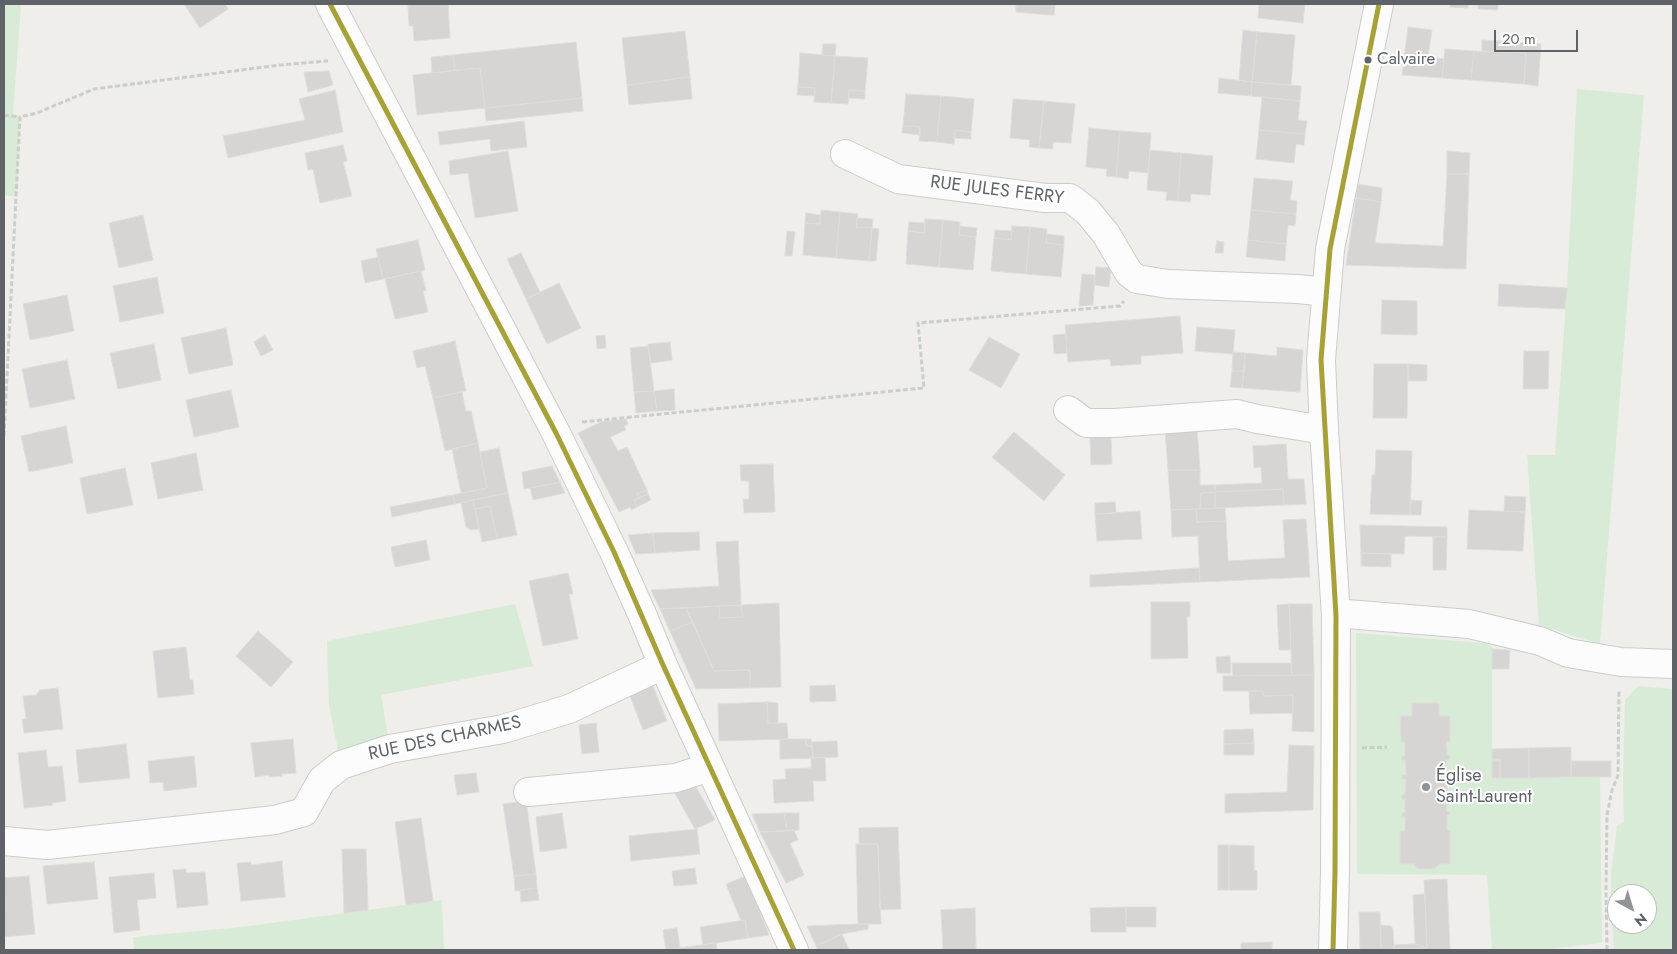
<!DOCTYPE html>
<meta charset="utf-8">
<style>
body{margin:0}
#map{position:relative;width:1677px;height:954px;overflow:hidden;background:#efeeea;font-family:Jost,sans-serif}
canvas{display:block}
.frame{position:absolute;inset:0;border:5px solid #5f6368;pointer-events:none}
.north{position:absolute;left:1607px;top:884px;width:50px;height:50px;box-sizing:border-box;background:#fff;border:1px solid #bfc1c3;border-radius:50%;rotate:141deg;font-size:14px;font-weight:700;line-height:20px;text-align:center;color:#5f6368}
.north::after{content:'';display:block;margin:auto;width:18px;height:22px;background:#919496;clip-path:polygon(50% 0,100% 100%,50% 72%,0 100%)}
.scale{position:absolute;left:1494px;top:30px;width:84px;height:22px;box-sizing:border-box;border:2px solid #5f6368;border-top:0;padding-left:6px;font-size:15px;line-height:18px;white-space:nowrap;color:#5f6368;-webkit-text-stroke:4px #fff;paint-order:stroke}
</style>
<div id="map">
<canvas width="1677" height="954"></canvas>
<div class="frame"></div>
<div class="north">N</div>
<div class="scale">20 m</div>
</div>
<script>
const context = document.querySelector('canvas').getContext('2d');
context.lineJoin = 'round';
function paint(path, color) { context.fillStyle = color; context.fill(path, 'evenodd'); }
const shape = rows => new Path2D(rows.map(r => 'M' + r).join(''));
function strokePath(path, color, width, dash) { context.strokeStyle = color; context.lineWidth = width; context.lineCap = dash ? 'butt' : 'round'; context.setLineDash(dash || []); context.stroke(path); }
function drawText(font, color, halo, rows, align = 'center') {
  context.font = font + ' Jost,sans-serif'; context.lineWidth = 4; context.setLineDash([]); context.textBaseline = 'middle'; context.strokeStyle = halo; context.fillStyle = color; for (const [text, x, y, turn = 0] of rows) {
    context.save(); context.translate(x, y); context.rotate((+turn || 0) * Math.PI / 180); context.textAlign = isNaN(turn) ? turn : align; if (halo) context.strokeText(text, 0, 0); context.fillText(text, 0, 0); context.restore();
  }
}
paint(shape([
 [4,4,21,4,13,115,20,117,17,195,9,196,4,195],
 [1577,89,1644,95,1600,644,1539,625,1527,455,1555,455,1567,288],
 [515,604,533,666,381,695,390,749,341,765,329,705,327,641],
 [1356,633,1484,643,1492,646,1492,778,1600,777,1602,943,1539,950,1492,950,1487,875,1357,874],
 [1413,703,1439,703,1439,716,1450,716,1450,741,1446,742,1447,755,1450,756,1450,759,1446,760,1447,774,1451,775,1450,778,1447,779,1447,794,1450,795,1450,797,1446,798,1447,812,1450,812,1450,815,1447,815,1447,830,1450,831,1440,864,1434,869,1417,869,1400,831,1405,831,1405,816,1402,816,1402,813,1405,812,1405,798,1402,798,1402,795,1405,794,1406,779,1402,779,1402,775,1406,775,1405,760,1402,760,1405,756,1405,742,1401,742,1400,716,1412,716],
 [1638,686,1673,689,1673,950,1614,950,1611,910,1611,874,1617,826,1624,821,1623,779,1625,700],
 [1617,894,1647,894,1647,924,1617,924],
 [442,900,444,950,134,950,133,937,242,927]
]), '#d8ebd6');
const building = shape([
 [184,4,225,4,228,9,200,28,184,4],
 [425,4,448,4,450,38,414,41,413,26,409,26,408,5,425,4],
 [1016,4,1052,4,1050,15,1016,12,1016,4],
 [1052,4,1055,4,1054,15,1050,15,1052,4],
 [1259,4,1305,4,1303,23,1258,18,1259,4],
 [1451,4,1498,4,1498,10,1478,9,1478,5,1468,5,1468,8,1450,7,1451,4],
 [1408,27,1432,30,1428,57,1444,59,1442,78,1402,75,1408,27],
 [1243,30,1257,32,1252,82,1239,80,1243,30],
 [685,31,690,77,627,85,622,38,685,31],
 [1257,32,1295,35,1291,85,1252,82,1257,32],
 [1482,40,1541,44,1538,86,1524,84,1526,53,1482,51,1482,40],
 [576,42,582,98,485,108,480,68,455,70,453,55,576,42],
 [823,44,836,44,835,56,822,55,823,44],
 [1445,49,1474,51,1471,80,1442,78,1445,49],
 [1474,51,1526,53,1524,84,1471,80,1474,51],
 [800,53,835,56,831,103,814,102,815,88,798,87,800,53],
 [453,55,455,70,432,73,431,57,453,55],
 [835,56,868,58,865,91,849,90,848,104,831,103,835,56],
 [480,68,485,108,417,115,413,75,480,68],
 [329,71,333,85,308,92,304,72,329,71],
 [690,77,692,99,629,105,627,85,690,77],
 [1219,78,1252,82,1251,96,1218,93,1219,78],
 [1252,82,1301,86,1300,101,1251,96,1252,82],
 [798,87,815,88,815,96,797,95,798,87],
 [335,90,343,132,228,158,223,136,305,120,299,99,335,90],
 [849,90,865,91,865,99,849,98,849,90],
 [906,94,941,96,937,142,919,141,920,127,903,126,906,94],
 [941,96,974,99,971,132,955,130,954,144,937,142,941,96],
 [1262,97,1300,101,1298,120,1307,121,1305,134,1259,130,1262,97],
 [582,98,583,111,486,121,485,108,582,98],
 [1013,99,1044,101,1039,148,1029,147,1030,140,1010,138,1013,99],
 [1044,101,1075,104,1071,143,1053,142,1053,149,1039,148,1044,101],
 [524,121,527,147,491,151,490,139,440,145,438,132,524,121],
 [903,126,920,127,920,135,902,133,903,126],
 [1089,128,1120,131,1116,177,1106,176,1107,169,1086,167,1089,128],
 [955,130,971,132,971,139,954,138,955,130],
 [1259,130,1305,134,1304,145,1296,144,1294,163,1256,159,1259,130],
 [1120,131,1151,133,1148,173,1129,171,1128,179,1116,177,1120,131],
 [343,145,347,161,343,162,352,196,320,203,313,169,308,170,305,153,343,145],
 [1150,150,1181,153,1178,201,1166,200,1167,192,1147,190,1150,150],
 [508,151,518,211,475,218,468,173,450,175,449,161,508,151],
 [1447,151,1470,153,1469,174,1447,174,1447,151],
 [1181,153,1213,156,1210,195,1191,194,1190,202,1178,201,1181,153],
 [1447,174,1469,174,1466,269,1346,265,1356,198,1381,202,1375,243,1443,246,1447,174],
 [1254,178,1293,181,1290,200,1297,201,1296,214,1251,210,1254,178],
 [1358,184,1382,188,1381,202,1356,198,1358,184],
 [821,210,840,212,836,258,803,255,805,223,820,224,821,210],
 [1251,210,1296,214,1295,226,1288,225,1286,244,1248,240,1251,210],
 [840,212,858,214,856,227,872,228,869,261,836,258,840,212],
 [806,213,820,215,820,224,805,223,806,213],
 [143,215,153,260,119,268,109,223,143,215],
 [857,218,873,219,872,228,856,227,857,218],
 [925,219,943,220,939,267,906,264,908,231,924,233,925,219],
 [943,220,960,222,959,235,976,237,973,270,939,267,943,220],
 [909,222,925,223,924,233,908,231,909,222],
 [960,226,977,228,976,237,959,235,960,226],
 [1012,226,1030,227,1026,274,991,271,994,238,1011,240,1012,226],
 [1030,227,1047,229,1046,243,1064,245,1061,277,1026,274,1030,227],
 [872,228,879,229,876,261,869,261,872,228],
 [995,230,1012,231,1011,240,994,238,995,230],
 [787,231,795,232,792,256,785,256,787,231],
 [1047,234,1064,236,1064,245,1046,243,1047,234],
 [418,240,425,270,383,279,376,249,418,240],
 [1248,240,1286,244,1285,261,1246,257,1248,240],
 [1217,241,1224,242,1223,253,1215,253,1217,241],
 [521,253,540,292,526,299,507,259,521,253],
 [378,257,383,279,365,283,361,261,378,257],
 [1096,267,1111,268,1109,287,1094,285,1096,267],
 [421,271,426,290,423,291,428,312,395,319,385,279,421,271],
 [1082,274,1095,275,1093,305,1079,306,1082,274],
 [157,277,164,313,120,322,113,286,157,277],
 [559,283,581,328,547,344,526,299,559,283],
 [1499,284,1567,288,1565,309,1498,306,1499,284],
 [67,295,74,331,30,340,23,304,67,295],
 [1382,300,1417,301,1417,335,1381,334,1382,300],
 [1180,316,1183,353,1141,356,1141,364,1111,366,1110,359,1068,362,1065,325,1180,316],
 [1197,327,1235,330,1233,354,1195,351,1197,327],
 [226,328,233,365,189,374,181,338,226,328],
 [1066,334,1067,353,1054,354,1053,335,1066,334],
 [265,335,273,350,261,356,254,342,265,335],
 [605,335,606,348,597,349,596,336,605,335],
 [989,337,1020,354,1001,388,969,370,989,337],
 [455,341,466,391,433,398,425,366,417,368,413,351,455,341],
 [670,342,672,360,651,363,648,344,670,342],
 [154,344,161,380,118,389,110,353,154,344],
 [648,346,654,391,634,392,630,348,648,346],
 [1277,347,1303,350,1300,392,1242,388,1245,353,1277,356,1277,347],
 [1524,351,1549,351,1548,389,1523,389,1524,351],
 [1233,352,1245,353,1244,371,1232,371,1233,352],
 [67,360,75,399,30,408,22,369,67,360],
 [1374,364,1408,364,1407,418,1373,418,1374,364],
 [1408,364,1427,365,1427,381,1408,381,1408,364],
 [1232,371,1244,371,1242,388,1230,387,1232,371],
 [674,389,675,410,657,411,654,391,674,389],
 [231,390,239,427,194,437,186,400,231,390],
 [654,391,657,411,636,413,634,392,654,391],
 [462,392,466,411,471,411,478,443,445,451,433,398,462,392],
 [626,419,628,424,624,426,626,430,610,437,618,451,627,447,647,490,637,494,639,498,634,500,637,507,632,510,630,507,619,512,578,433,601,422,626,419],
 [66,426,73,463,29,472,21,436,66,426],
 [1197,427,1200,470,1168,470,1165,428,1197,427],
 [1014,432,1065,475,1044,501,992,457,1014,432],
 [1111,437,1112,464,1091,465,1090,438,1111,437],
 [478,443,487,488,461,493,452,449,478,443],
 [1286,444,1288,479,1304,479,1306,504,1284,505,1283,489,1215,492,1215,485,1262,483,1261,467,1254,468,1253,446,1286,444],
 [499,448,508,493,455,504,453,495,487,488,480,452,499,448],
 [1376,450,1412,451,1410,515,1370,514,1372,475,1375,475,1376,450],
 [196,453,203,490,158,499,151,463,196,453],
 [773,464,775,512,744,513,743,499,749,499,749,481,741,481,740,465,773,464],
 [552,466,560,482,524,489,522,472,552,466],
 [125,468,133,505,87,514,80,478,125,468],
 [1168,470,1200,470,1200,485,1215,485,1215,492,1201,493,1200,509,1171,510,1168,470],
 [560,482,565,493,533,500,530,488,560,482],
 [1283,489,1284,505,1215,508,1215,492,1283,489],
 [647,490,648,494,639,498,637,494,647,490],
 [1215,492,1215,508,1200,509,1201,493,1215,492],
 [508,493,517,535,497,539,490,506,475,509,473,500,508,493],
 [648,494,651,500,637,507,634,500,648,494],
 [453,495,455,504,392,517,390,507,453,495],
 [1505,496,1526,497,1525,512,1504,511,1505,496],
 [473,500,479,529,471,530,466,527,461,503,473,500],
 [1411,500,1422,501,1421,515,1410,515,1411,500],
 [1115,502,1116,513,1095,514,1095,503,1115,502],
 [490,506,497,539,482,542,475,509,490,506],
 [1225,508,1226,521,1197,522,1196,509,1225,508],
 [1196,509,1197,522,1226,521,1228,561,1285,558,1283,520,1306,519,1310,577,1200,582,1198,536,1172,537,1171,510,1196,509],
 [1469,510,1525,512,1523,551,1467,549,1469,510],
 [1140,511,1142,539,1097,541,1095,514,1140,511],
 [1360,525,1447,527,1447,537,1405,536,1404,554,1361,553,1360,525],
 [699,532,700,550,655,553,653,533,699,532],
 [653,533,655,553,636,554,628,535,653,533],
 [1433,537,1447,537,1446,570,1433,570,1433,537],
 [426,540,430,560,395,567,391,547,426,540],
 [738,541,741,605,660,609,651,590,719,586,716,542,738,541],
 [1361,553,1391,554,1391,567,1361,566,1361,553],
 [1199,568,1200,582,1090,587,1090,575,1199,568],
 [568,573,573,594,569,594,578,639,543,646,529,581,568,573],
 [1151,602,1190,602,1190,616,1187,617,1188,658,1151,659,1151,602],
 [779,603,781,687,750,688,750,670,714,671,686,608,719,606,720,618,743,617,741,605,779,603],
 [1289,604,1291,650,1279,650,1277,605,1289,604],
 [1289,604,1312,604,1314,675,1292,675,1289,604],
 [741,605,743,617,720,618,719,606,741,605],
 [686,608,693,622,670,631,660,609,686,608],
 [693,622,714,671,750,670,750,688,696,689,670,631,693,622],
 [258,631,293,662,271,687,236,656,258,631],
 [186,647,190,680,193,680,194,694,158,698,153,651,186,647],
 [1492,649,1510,650,1509,669,1492,669,1492,649],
 [1230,656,1231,673,1217,673,1216,657,1230,656],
 [1232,663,1291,663,1292,675,1233,676,1232,663],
 [1314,675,1314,732,1292,731,1293,695,1263,696,1263,691,1223,691,1223,676,1314,675],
 [651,681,667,721,643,730,628,691,651,681],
 [835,685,836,701,810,702,810,686,835,685],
 [58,688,63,729,24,733,22,719,26,719,23,696,36,695,40,690,58,688],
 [1249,691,1263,691,1263,696,1293,695,1293,713,1250,714,1249,691],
 [767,702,778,703,778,723,768,723,767,702],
 [767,702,768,723,787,723,788,739,719,741,718,704,767,702],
 [1412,703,1439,703,1439,716,1450,716,1450,741,1446,742,1447,755,1450,756,1450,760,1446,760,1447,774,1451,774,1451,778,1447,779,1447,794,1450,795,1450,797,1446,798,1447,812,1450,812,1450,815,1447,815,1447,830,1450,831,1450,864,1440,864,1434,869,1417,869,1414,864,1400,864,1400,831,1405,831,1405,816,1402,817,1402,813,1405,812,1405,798,1402,799,1402,795,1405,794,1406,779,1402,779,1402,775,1406,775,1405,760,1402,760,1402,756,1405,756,1405,742,1401,742,1400,716,1412,716,1412,703],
 [596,723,599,752,582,754,579,725,596,723],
 [1253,729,1254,743,1224,744,1224,730,1253,729],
 [293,739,296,773,282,774,282,776,269,777,269,775,255,777,251,743,293,739],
 [780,739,806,739,806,746,812,746,813,758,780,759,780,739],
 [806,739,811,739,812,746,806,746,806,739],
 [837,741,838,757,813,758,811,742,837,741],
 [1254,743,1254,755,1224,755,1224,744,1254,743],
 [126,744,130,778,79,783,76,750,126,744],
 [1289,745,1314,746,1313,810,1225,813,1225,794,1287,792,1289,745],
 [1571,747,1571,777,1529,778,1529,748,1571,747],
 [1529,748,1529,778,1500,778,1500,760,1492,760,1492,749,1529,748],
 [46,750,48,767,62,766,66,801,52,803,53,805,24,808,18,753,46,750],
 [194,756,197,787,164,791,163,782,150,783,148,761,194,756],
 [825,757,826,781,813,781,814,801,774,803,773,780,786,779,785,769,811,768,811,758,825,757],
 [1492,760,1500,760,1500,778,1492,778,1492,760],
 [1571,761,1611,761,1611,777,1571,777,1571,761],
 [476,773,479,792,457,795,454,775,476,773],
 [692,780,715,820,695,829,672,788,692,780],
 [526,801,536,874,514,876,503,804,526,801],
 [562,813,567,848,540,852,536,817,562,813],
 [784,813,787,831,760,832,752,814,784,813],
 [784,813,799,813,799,830,787,831,784,813],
 [421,818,433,901,406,905,395,822,421,818],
 [898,827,901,909,880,910,878,844,859,844,859,828,898,827],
 [697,829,700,854,631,861,629,836,697,829],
 [794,830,798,840,790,843,804,875,786,883,760,832,794,830],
 [856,844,878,844,881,924,858,924,856,844],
 [1218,845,1229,845,1229,890,1218,890,1218,845],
 [1229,845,1254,846,1254,870,1257,871,1257,890,1229,890,1229,845],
 [342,849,366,849,368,910,344,913,342,849],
 [282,861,285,897,241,901,237,863,251,862,251,865,282,861],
 [94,862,98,899,47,904,43,866,94,862],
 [695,868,697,884,674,886,672,871,695,868],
 [186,869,186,873,205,872,208,905,177,908,173,870,186,869],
 [154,873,156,898,137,900,140,930,114,933,109,877,154,873],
 [536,874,537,888,515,891,514,876,536,874],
 [29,876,35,934,4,937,4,908,5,908,4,878,29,876],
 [746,876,769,935,748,938,745,920,741,921,726,884,746,876],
 [1447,879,1450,950,1360,950,1359,912,1380,912,1381,950,1427,948,1424,880,1447,879],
 [537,888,539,900,521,902,520,890,537,888],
 [1425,894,1427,948,1415,944,1413,895,1425,894],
 [1126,907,1156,907,1156,927,1126,927,1126,907],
 [1126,907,1126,932,1091,932,1090,908,1126,907],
 [975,908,976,950,943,950,941,910,975,908],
 [745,920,748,938,703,945,700,927,745,920],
 [858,924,868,924,868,929,842,934,816,946,807,926,858,924],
 [1380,925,1391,926,1393,929,1394,949,1381,950,1380,925],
 [677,928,680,948,666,950,663,930,677,928],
 [842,934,849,950,818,950,816,946,842,934],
 [1272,942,1272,950,1241,950,1241,943,1272,942],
 [716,943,717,950,666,950,680,948,716,943],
 [1415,944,1427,948,1394,949,1393,945,1415,944]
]);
paint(building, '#d6d5d3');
strokePath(building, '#deddd9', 1);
const minor = shape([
 [330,4,556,433,614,552,642,614,663,665,794,950],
 [845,154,898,179,1045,198,1070,198,1088,212,1106,234,1129,273,1137,279,1168,284,1298,289,1326,292],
 [1068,410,1086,423,1115,423,1237,414,1257,419,1324,430],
 [1336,616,1347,614,1469,624,1540,641,1568,653,1621,662,1673,664],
 [528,792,676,778,709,767],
 [4,841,47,845,275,820,304,812,322,780,341,765,390,749,503,729,569,709,663,665],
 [1333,950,1335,872,1336,616,1324,430,1321,360,1330,249,1379,4]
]);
strokePath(minor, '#cbcccc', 30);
strokePath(shape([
 [4,115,20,117],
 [582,422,924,388,918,323,1120,306,1124,301],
 [4,436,20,117,37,113,94,89,280,65,328,61],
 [1362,748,1387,747],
 [1607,950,1606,890,1607,815,1612,790,1618,776,1619,690]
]), '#cacfcc', 3, [5, 2.5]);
strokePath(minor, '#fdfcfc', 28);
strokePath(shape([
 [330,4,556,433,614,552,663,665,794,950],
 [1333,950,1335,872,1336,616,1321,360,1330,249,1379,4]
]), '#a6a239', 5);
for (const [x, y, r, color] of [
 [1368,60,4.5,"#5f6368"],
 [1426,787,5,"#919496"]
]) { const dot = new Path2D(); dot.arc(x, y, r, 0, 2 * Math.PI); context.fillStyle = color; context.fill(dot); strokePath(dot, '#fff', 2); }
drawText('17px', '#5f6368', '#fff', [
 ["Calvaire",1377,60]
], 'left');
drawText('18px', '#5f6368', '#fff', [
 ["RUE JULES FERRY",997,191,7],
 ["RUE DES CHARMES",445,739,-12]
]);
drawText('18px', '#5f6368', '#fff', [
 ["Église",1436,777],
 ["Saint-Laurent",1436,798]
], 'left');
</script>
